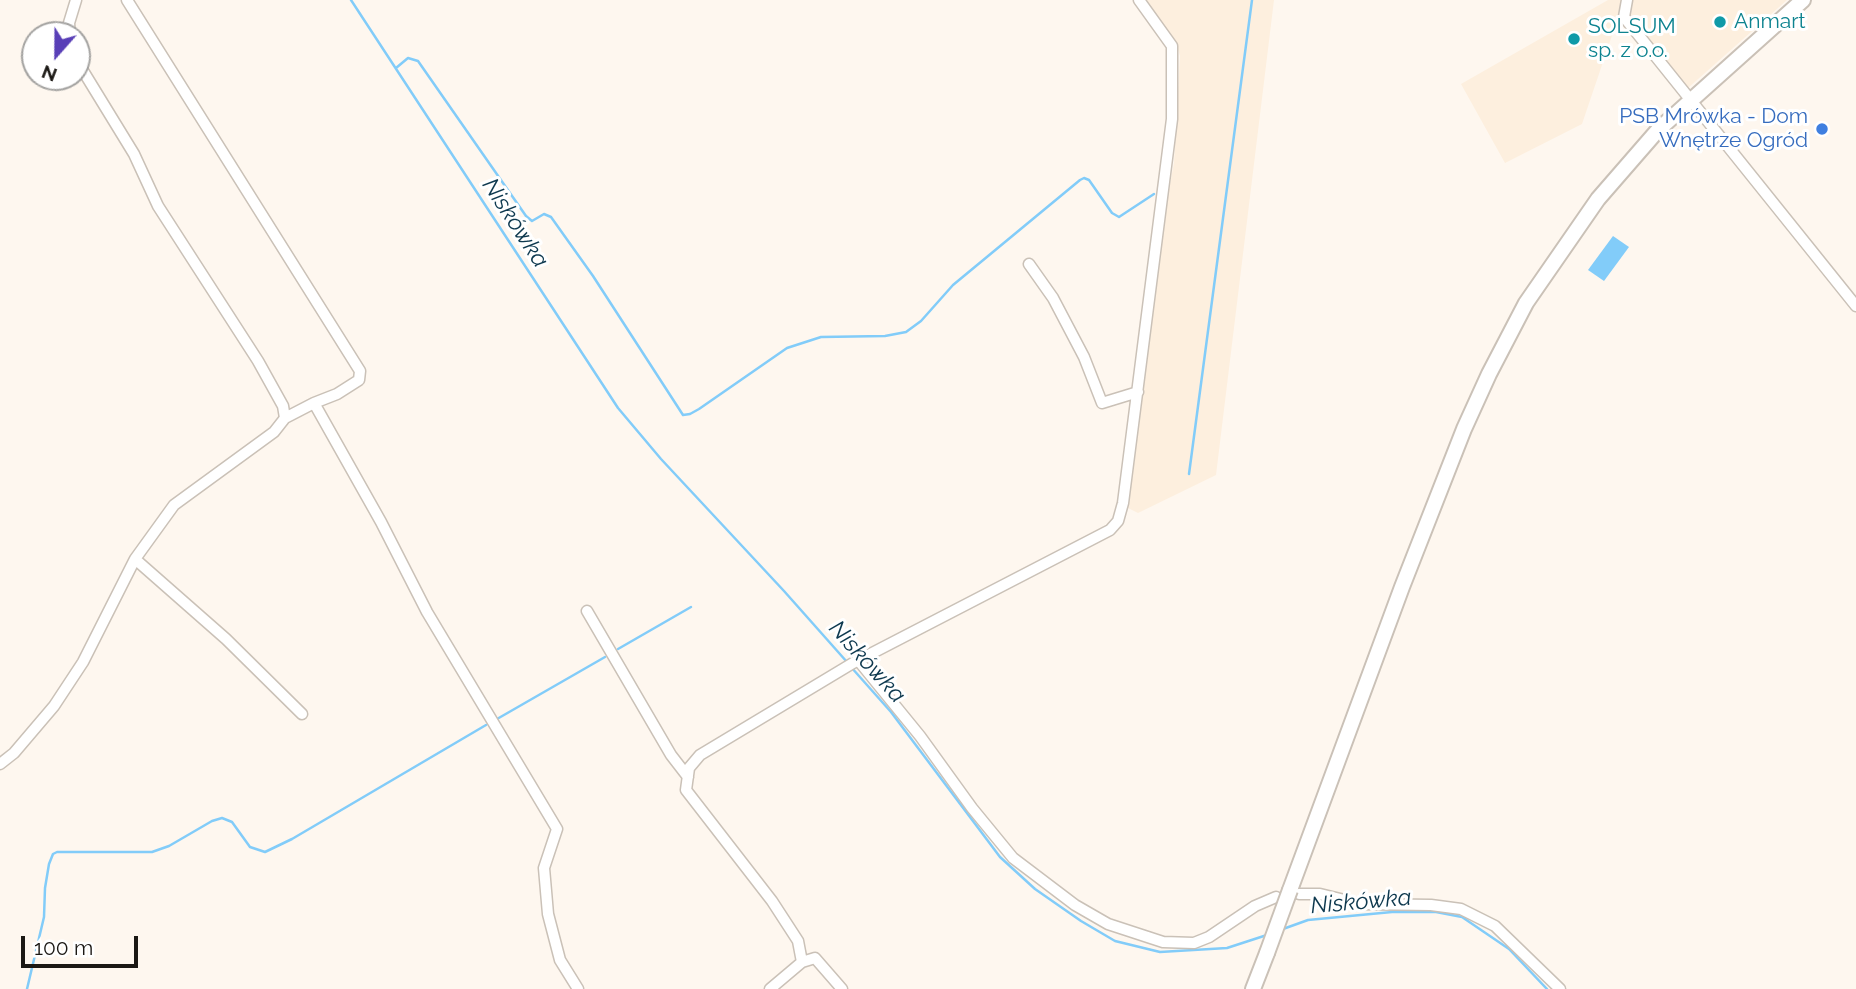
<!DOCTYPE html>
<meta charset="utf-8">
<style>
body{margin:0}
#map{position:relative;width:1856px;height:989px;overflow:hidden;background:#fef7ef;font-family:Raleway,sans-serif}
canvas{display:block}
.north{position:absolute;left:21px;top:21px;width:70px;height:70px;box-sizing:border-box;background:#fff;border:2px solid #a4a3a1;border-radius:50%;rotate:201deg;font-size:19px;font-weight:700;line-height:28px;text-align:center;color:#1b1814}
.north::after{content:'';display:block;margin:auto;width:24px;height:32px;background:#593fb7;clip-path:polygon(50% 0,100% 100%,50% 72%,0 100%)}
.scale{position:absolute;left:21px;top:936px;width:117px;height:32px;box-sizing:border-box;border:4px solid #1b1814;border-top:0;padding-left:9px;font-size:21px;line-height:24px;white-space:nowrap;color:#1b1814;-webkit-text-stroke:5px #fff;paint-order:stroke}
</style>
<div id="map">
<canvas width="1856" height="989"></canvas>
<div class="north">N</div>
<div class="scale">100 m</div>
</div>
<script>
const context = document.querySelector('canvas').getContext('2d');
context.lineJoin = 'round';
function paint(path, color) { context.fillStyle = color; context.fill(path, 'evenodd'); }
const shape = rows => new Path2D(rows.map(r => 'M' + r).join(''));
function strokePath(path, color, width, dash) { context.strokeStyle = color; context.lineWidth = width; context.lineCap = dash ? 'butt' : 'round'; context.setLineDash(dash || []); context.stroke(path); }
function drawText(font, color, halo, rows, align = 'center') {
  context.font = font + ' Raleway,sans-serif'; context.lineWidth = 6; context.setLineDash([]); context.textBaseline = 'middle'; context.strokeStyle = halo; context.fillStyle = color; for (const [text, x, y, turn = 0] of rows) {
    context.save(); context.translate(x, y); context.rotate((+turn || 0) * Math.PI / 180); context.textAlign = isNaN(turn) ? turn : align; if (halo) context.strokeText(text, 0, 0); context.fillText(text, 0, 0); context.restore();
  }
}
paint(shape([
 [1144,0,1274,0,1216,475,1138,513,1128,508,1169,189,1174,163,1180,56,1176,42],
 [1608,0,1624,0,1582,124,1505,163,1461,84],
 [1633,0,1787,0,1688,88,1631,16]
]), '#fdefde');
paint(shape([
 [1613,236,1629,247,1604,281,1588,270]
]), '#82ccf9');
strokePath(shape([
 [351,0,618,408,661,459,784,591,847,662],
 [396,68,408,58,418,61,526,216,532,221,544,214,551,217,593,276,683,415,690,414,699,409,787,348,821,337,885,336,906,332,921,321,953,285,1080,180,1084,178,1089,180,1112,213,1119,217,1154,194],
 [1189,474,1252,0],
 [618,649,691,607],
 [851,667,891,712,1000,857,1035,889,1081,921,1115,941,1160,952,1227,948,1270,934],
 [497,719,605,657],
 [1283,929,1308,920,1392,912,1436,912,1462,917,1509,949,1547,989],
 [27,989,44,917,45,888,49,864,53,854,57,852,152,852,169,846,212,821,222,818,232,822,250,847,265,852,292,839,486,725]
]), '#82ccf9', 2.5);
const street = shape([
 [127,0,360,371,359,380,337,394,314,403,381,522,427,612,557,829,544,868,548,914,560,960,578,989],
 [1627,0,1624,17,1856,306],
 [70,35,69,23,76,0],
 [77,61,134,154,158,206,258,361,283,406,285,418,274,432,174,505,135,559],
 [1029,264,1053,298,1084,357,1102,403,1138,392],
 [285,418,314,403],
 [587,611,671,755,688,777],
 [858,660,920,736,972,808,1013,858,1075,905,1108,924,1163,942,1194,943,1209,937,1255,906,1276,897],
 [0,764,14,753,54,706,83,662,135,559,226,639,302,714],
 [1299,894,1320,894,1361,904,1431,905,1461,909,1495,926,1560,989],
 [802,962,798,941,772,901,686,790,689,768,700,755,853,663,1110,530,1118,521,1123,503,1172,119,1172,46,1139,0],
 [770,989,802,962,815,958,842,989]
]);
const primary = shape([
 [1290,890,1402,587,1464,429,1489,374,1526,303,1598,199,1658,130,1803,0],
 [1253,989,1267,953]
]);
strokePath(street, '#cac1b7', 13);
strokePath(primary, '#cac1b7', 18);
strokePath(street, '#fff', 10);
strokePath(primary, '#fff', 14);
const primaryBridge = shape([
 [1267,953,1290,890]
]);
strokePath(primaryBridge, '#cac1b7', 18, []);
strokePath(primaryBridge, '#fff', 14);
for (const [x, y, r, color] of [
 [1720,22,7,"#0f9aa8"],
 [1574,39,7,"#0f9aa8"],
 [1822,129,7,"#3f7fe0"]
]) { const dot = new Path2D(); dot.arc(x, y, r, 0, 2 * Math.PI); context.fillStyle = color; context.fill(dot); strokePath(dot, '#fff', 2.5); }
drawText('21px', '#0d838f', '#fff', [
 ["Anmart",1734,22],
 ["SOLSUM",1588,27],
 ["sp. z o.o.",1588,51]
], 'left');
drawText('21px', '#366cbe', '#fff', [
 ["PSB Mrówka - Dom",1808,117],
 ["Wnętrze Ogród",1808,141]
], 'right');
drawText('italic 23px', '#0d384e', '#fff', [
 ["Niskówka",515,223,57],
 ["Niskówka",867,662,48],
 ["Niskówka",1361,902,-5]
]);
</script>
